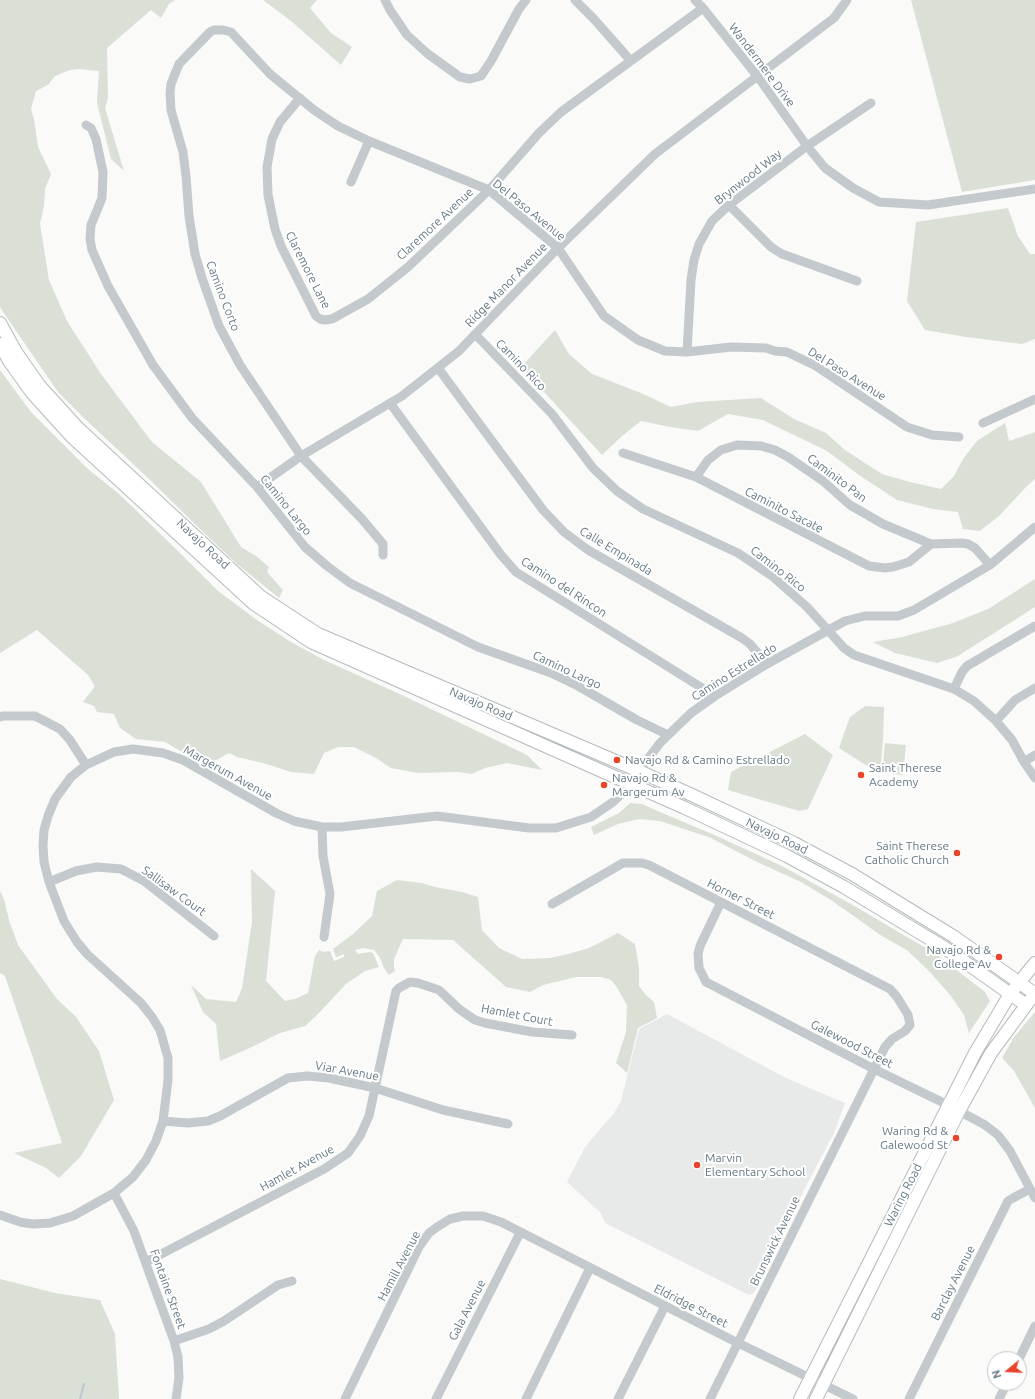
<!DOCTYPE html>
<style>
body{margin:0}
#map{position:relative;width:1035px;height:1399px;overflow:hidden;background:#fafaf8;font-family:Ubuntu,sans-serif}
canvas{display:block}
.north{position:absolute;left:987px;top:1351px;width:40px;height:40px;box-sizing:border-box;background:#fff;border:1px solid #c1c9ce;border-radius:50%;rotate:252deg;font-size:11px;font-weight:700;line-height:16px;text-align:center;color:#647984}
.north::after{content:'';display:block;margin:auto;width:14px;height:18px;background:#e94329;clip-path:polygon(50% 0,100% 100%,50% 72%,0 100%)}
</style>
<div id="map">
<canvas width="1035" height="1399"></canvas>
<div class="north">N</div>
</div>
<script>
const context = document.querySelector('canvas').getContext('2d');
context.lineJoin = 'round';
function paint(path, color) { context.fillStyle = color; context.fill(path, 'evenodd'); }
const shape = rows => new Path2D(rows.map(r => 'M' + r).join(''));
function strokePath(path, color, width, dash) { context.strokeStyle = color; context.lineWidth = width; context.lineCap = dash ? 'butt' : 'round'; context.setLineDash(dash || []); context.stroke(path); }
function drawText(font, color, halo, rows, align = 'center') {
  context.font = font + ' Ubuntu,sans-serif'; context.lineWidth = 4; context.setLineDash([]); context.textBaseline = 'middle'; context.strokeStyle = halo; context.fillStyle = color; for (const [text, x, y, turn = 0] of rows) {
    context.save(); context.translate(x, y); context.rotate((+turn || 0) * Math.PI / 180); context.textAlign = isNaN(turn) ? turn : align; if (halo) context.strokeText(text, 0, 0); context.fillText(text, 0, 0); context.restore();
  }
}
paint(shape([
 [667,1014,786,1078,845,1103,834,1133,803,1192,764,1275,754,1293,749,1295,605,1223,601,1213,567,1182,585,1147,614,1113,621,1101,639,1029]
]), '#e8eae9');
paint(shape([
 [0,0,175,0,169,4,161,18,151,10,107,48,108,98,105,108,124,171,111,159,97,103,99,71,78,69,70,70,55,76,48,85,36,91,31,109,34,119,38,147,51,174,45,189,44,206,40,224,49,280,67,321,101,374,152,442,201,482,241,547,256,556,269,567,267,572,283,590,279,598,237,564,199,528,147,477,86,420,58,392,1,309,0,306],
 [263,0,317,0,310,8,331,33,352,47,341,65,291,21],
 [911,0,1035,0,1035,180,962,192],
 [1008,208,1018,236,1030,254,1035,254,1035,339,1022,344,966,337,925,330,907,301,916,222],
 [555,330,569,354,592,374,641,393,671,407,697,402,761,398,794,419,826,433,845,450,882,474,910,482,941,489,954,476,963,459,977,441,1005,423,1009,441,1035,432,1035,479,1026,487,999,516,980,531,963,529,958,512,933,509,897,500,859,475,827,451,763,420,728,414,698,431,670,427,641,421,622,436,602,455,521,367],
 [0,370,31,412,88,469,118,493,176,549,218,591,257,620,291,642,324,660,404,696,527,755,542,770,507,763,485,768,472,774,458,772,418,773,391,768,376,758,354,747,338,747,324,753,314,774,291,772,263,763,237,757,229,753,209,764,184,753,165,742,136,739,120,728,114,714,97,712,94,706,83,702,95,686,88,675,37,630,0,653],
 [1035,579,1035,607,958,656,937,663,895,653,873,642,902,637,953,623,988,609],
 [865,706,884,707,883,742,880,772,872,769,839,748,850,717],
 [805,734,833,755,808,809,799,811,728,790,731,772],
 [885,743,906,745,903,775,882,773],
 [630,803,642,804,653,809,719,837,782,866,851,904,936,954,985,992,990,1001,969,1033,964,1015,951,996,929,971,908,951,879,934,831,900,801,882,755,861,711,838,660,821,639,819,618,824,594,835,591,827,619,813],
 [251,869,275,891,266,981,285,1001,295,999,308,993,315,956,319,950,323,952,330,951,334,961,344,957,344,954,336,957,333,949,353,934,372,916,377,891,397,880,422,883,435,887,462,892,478,897,482,930,499,948,522,959,550,958,568,954,589,948,618,933,635,944,639,968,639,986,646,995,654,1002,657,1018,638,1028,627,1073,616,1063,626,1032,627,1005,616,986,611,980,601,977,576,977,543,985,530,992,506,987,453,940,403,939,394,959,394,967,395,971,389,975,384,968,380,958,374,950,363,948,355,950,358,954,369,952,373,953,379,967,365,971,346,984,318,1014,305,1026,280,1033,252,1047,220,1061,216,1024,203,1012,191,985,206,999,236,1002,242,988,252,922],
 [0,891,4,899,9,920,18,945,57,999,76,1017,99,1051,114,1100,81,1156,59,1178,46,1168,14,1153,62,1143,5,976,0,973],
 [1035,1012,1035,1108,1014,1071,1002,1058,1014,1037],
 [0,1279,55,1293,100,1300,115,1334,119,1399,0,1399]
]), '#dbe0d7');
strokePath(shape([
 [80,1399,84,1384]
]), '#bbc8cb', 2);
const major = shape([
 [0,323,16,352,39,385,78,428,260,596,318,634,639,771,692,795,794,843,852,874,953,936,1034,993],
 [0,344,9,361,32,393,71,436,254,604,311,642,685,808,787,856,844,887,945,948,1026,1005],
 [800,1399,975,1053,1010,994,1035,963],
 [816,1399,959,1111,991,1053,1030,1000]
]);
strokePath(major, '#b4bbbe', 14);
strokePath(shape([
 [385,0,390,10,407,35,428,54,460,77,470,79,481,76,491,61,519,9,526,0],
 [575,0,593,18,631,61],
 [695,0,703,8,758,77,807,146,825,168,853,188,879,202,928,205,1035,189],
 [300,98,280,122,272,139,267,167,268,195,275,229,281,246,316,316,320,319,325,320,332,319,368,299,408,267,489,190,539,133,561,112,703,8],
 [86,125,91,128,96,139,103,172,102,198,91,225,90,239,92,250,108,286,153,365,192,418,257,487,305,547,327,566,350,583,478,647,551,673,578,686,637,720,668,735],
 [351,182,369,141],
 [729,205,771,247,782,254,857,281],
 [475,334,552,414,593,468,617,491,643,509,738,553,772,576,807,607,844,648,854,655,954,689,974,701,996,721,1012,740,1024,762,1035,778],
 [687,352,691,280,694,260,699,244,712,221,729,205,807,146,871,103],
 [438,368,543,510,564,532,588,550,742,638,750,644,767,664],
 [390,403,501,555,516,572,715,696],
 [983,423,1035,399],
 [623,453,696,477,869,566,885,568,893,567,909,562,931,544],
 [696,477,708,460,721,450,737,445,761,446,775,450,788,457,823,481,850,505,883,524,931,544,962,543,968,544,975,548,990,565],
 [257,487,301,456,402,396,459,351,558,248,655,154,834,18,847,0],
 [383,555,383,544,362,519,301,456,240,365,219,326,202,278,195,254,189,216,186,176,183,152,171,110,170,93,171,84,179,64,210,32,214,30,223,30,231,32,270,74,314,110,338,126,369,141,489,190,558,248,604,316,638,340,665,351,687,352,731,347,766,348,775,351,787,352,816,366,907,427,932,435,959,437],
 [954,689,962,672,967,666,1035,626],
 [0,717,3,716,35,716,60,729,70,740,86,765],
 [996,721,1015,700,1035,688],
 [1024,762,1035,755],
 [322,827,323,856,330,894,324,937],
 [49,882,76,871,97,867,121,869,144,881,214,936],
 [721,902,700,946,698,954,699,968,706,982,874,1069,948,1105,985,1125,998,1135,1010,1151,1035,1198],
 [552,904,623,863,642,863,649,865,890,989,897,997,908,1015,910,1025,905,1031,892,1039,885,1047,710,1399],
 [163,1121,188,1123,208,1121,220,1116,288,1078,307,1076,329,1078,375,1088,443,1110,508,1124],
 [114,1193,134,1231,174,1341,178,1357,179,1378,176,1399],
 [0,1215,20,1222,33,1224,50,1223,73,1216,114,1193,133,1177,146,1160,156,1141,163,1121,168,1080,168,1058,160,1030,152,1017,141,1003,87,954,77,942,64,921,49,882,44,862,43,846,44,830,48,816,55,799,71,777,86,765,114,752,133,749,163,753,183,760,276,813,294,821,322,827,341,827,437,816,529,828,556,828,591,817,613,802,632,784,639,771,660,743,691,713,715,696,767,664,845,621,865,616,898,616,914,610,990,565,1035,527],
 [146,1262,324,1169,348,1153,360,1136,369,1116,396,991,399,988,410,982,418,983,439,990,459,1009,475,1020,485,1023,532,1032,572,1035],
 [174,1341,209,1329,224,1321,278,1285,292,1281],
 [1019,1359,1035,1326],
 [345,1399,419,1247,429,1233,437,1227,450,1219,463,1216,483,1216,501,1222,730,1339,853,1399],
 [436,1399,520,1233],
 [526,1399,590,1268],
 [618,1399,665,1306],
 [909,1399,1008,1201,1013,1198,1030,1189],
 [999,1399,1007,1383]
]), '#c3c9cc', 9);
strokePath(major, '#fff', 12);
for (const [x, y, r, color] of [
 [617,760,4,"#e94329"],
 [861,775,4,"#e94329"],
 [604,785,4,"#e94329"],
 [957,853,4,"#e94329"],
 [999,957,4,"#e94329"],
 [956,1138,4,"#e94329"],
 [697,1165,4,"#e94329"]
]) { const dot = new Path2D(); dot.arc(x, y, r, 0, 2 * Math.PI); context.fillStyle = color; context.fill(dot); strokePath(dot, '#fff', 1.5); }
drawText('12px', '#647984', '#fff', [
 ["Wandermere Drive",762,65,53],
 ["Brynwood Way",748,177,-38],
 ["Del Paso Avenue",529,210,39],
 ["Claremore Avenue",435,224,-43],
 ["Claremore Lane",308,270,63],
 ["Ridge Manor Avenue",506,285,-46],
 ["Camino Corto",223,296,69],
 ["Camino Rico",521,365,46],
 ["Del Paso Avenue",847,374,32],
 ["Caminito Pan",837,478,37],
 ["Camino Largo",286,505,51],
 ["Caminito Sacate",784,510,27],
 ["Navajo Road",203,544,43],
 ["Calle Empinada",616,551,31],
 ["Camino Rico",778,569,38],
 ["Camino del Rincon",564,587,33],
 ["Camino Largo",567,670,25],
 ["Camino Estrellado",734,672,-32],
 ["Navajo Road",481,704,23],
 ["Margerum Avenue",228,773,29],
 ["Navajo Road",777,836,26],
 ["Sallisaw Court",174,891,36],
 ["Horner Street",741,899,27],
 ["Hamlet Court",517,1015,11],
 ["Galewood Street",852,1044,27],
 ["Viar Avenue",347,1071,10],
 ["Hamlet Avenue",297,1168,-29],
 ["Waring Road",903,1195,-63],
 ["Brunswick Avenue",775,1241,-64],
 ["Hamill Avenue",399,1266,-62],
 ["Barclay Avenue",953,1283,-63],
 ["Fontaine Street",168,1289,70],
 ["Eldridge Street",691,1306,27],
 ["Gala Avenue",467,1310,-63]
]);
drawText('12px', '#647984', '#fff', [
 ["Navajo Rd & Camino Estrellado",625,760],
 ["Saint Therese",869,768],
 ["Academy",869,782],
 ["Navajo Rd &",612,778],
 ["Margerum Av",612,792],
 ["Saint Therese",949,846,"right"],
 ["Catholic Church",949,860,"right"],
 ["Navajo Rd &",991,950,"right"],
 ["College Av",991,964,"right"],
 ["Waring Rd &",948,1131,"right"],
 ["Galewood St",948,1145,"right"],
 ["Marvin",705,1158],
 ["Elementary School",705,1172]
], 'left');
</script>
